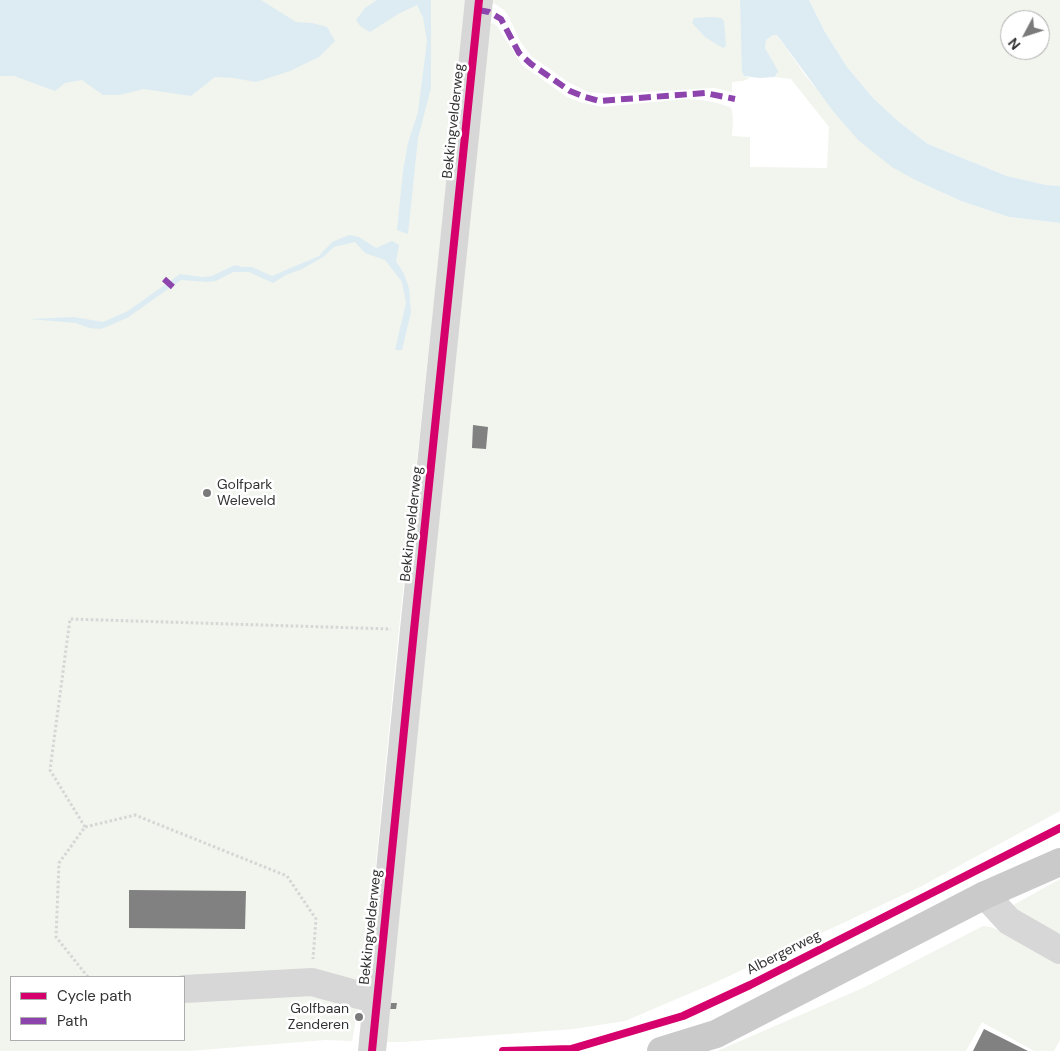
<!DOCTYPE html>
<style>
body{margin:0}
#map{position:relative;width:1060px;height:1051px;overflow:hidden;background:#fff;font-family:"DM Sans",sans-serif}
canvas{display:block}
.legend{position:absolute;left:10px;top:976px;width:175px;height:65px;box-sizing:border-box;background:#fff;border:1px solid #adadad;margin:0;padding:6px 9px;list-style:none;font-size:15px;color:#333}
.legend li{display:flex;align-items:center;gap:10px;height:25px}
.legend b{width:25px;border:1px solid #adadad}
.north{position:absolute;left:1000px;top:10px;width:50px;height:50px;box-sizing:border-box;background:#fff;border:1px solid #adadad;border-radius:50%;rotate:230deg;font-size:14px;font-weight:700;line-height:20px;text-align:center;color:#333}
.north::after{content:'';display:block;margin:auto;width:18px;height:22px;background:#7a7a7a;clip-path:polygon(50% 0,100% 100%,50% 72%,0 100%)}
</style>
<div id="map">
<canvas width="1060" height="1051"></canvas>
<ul class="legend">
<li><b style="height:6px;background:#d6006c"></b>Cycle path</li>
<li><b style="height:6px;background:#8e44ad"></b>Path</li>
</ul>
<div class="north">N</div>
</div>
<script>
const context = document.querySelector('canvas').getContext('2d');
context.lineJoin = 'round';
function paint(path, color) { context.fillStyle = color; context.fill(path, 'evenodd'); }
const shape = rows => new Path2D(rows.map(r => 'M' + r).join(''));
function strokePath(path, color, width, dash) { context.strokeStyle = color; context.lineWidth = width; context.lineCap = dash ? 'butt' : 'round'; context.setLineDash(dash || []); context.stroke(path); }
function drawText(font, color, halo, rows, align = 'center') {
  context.font = font + ' "DM Sans",sans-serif'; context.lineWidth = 5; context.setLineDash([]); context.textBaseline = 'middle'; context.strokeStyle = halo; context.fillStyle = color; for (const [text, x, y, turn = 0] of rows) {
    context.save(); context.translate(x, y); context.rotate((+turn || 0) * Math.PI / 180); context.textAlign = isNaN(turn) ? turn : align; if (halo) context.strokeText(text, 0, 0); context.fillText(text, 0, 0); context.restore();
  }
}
paint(shape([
 [0,0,466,0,399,628,366,964,352,1041,325,1040,189,1051,0,1051],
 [11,977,184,977,184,1040,11,1040],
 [489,0,740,0,744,76,750,78,743,81,732,82,732,92,714,88,612,94,588,92,568,82,531,56,520,41,509,17,504,10],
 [809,0,1060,0,1060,186,1046,185,1007,176,928,144,899,122,873,98,847,67,825,32],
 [1010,20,1040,20,1040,50,1010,50],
 [493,23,497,26,522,65,567,97,580,102,602,107,686,99,702,100,717,103,730,107,732,110,733,122,732,136,750,137,750,167,827,168,829,127,791,79,775,77,777,74,765,48,766,40,773,35,777,35,805,75,858,140,917,181,961,201,1009,217,1060,223,1060,811,920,887,714,983,625,1021,573,1029,403,1042,378,1042,487,25],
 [1060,879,1060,934,1026,920,1008,908],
 [983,926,990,927,1060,952,1060,1040,1054,1051,1034,1051,982,1022,966,1051,717,1051,863,988]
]), '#f1f5ed');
paint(shape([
 [0,0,261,0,296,22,312,23,327,27,335,41,319,57,290,71,256,82,233,78,215,77,191,96,144,89,119,95,103,95,82,80,65,83,55,91,14,76,0,76],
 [377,0,431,0,431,88,418,138,408,234,397,230,403,171,408,143,418,112,427,41,423,17,417,5,398,14,370,32,360,26,356,20,365,8],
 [740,0,809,0,825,32,847,67,873,98,899,122,928,144,1007,176,1046,185,1060,186,1060,223,1009,217,961,201,917,181,892,167,858,140,833,111,777,35,773,35,766,40,765,48,778,71,775,77,759,78,744,76,742,71],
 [712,17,721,18,724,21,726,46,723,48,705,37,692,23,694,18],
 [349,235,359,237,376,248,392,241,399,245,396,261,404,274,409,288,411,312,402,350,395,350,406,303,402,282,385,260,365,253,355,242,334,247,323,257,302,269,286,275,273,283,249,272,233,272,216,281,207,282,181,280,127,318,101,329,89,328,76,323,29,319,74,317,103,322,128,311,180,274,202,277,212,276,235,265,242,267,252,267,272,276,319,256,332,242]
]), '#ddebf3');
paint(shape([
 [473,425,488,427,486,449,472,448],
 [129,890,246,891,245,929,129,928],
 [391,1003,397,1003,396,1009,390,1009],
 [984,1029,1028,1051,973,1051]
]), '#818181');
strokePath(shape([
 [85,827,50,770,70,619,391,629],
 [88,977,56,937,59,863,85,827,135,815,287,876,316,919,313,959]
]), '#d6d6d6', 3, [2.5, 2.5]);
strokePath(shape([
 [985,895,1009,921,1060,950],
 [184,989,312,982,377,1000],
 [372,1051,414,630,479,0]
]), '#d7d7d7', 28);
strokePath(shape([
 [661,1051,716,1034,985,895,1060,862]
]), '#cacaca', 28);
strokePath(shape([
 [478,10,489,12,501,19,519,53,531,64,570,91,585,97,599,101,705,93,735,99],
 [164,279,175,289]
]), '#8e44ad', 6, [12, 6]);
strokePath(shape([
 [372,1051,414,630,479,0],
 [503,1051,571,1049,683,1016,750,985,1060,828]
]), '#d6006c', 8);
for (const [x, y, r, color] of [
 [207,493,5,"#7a7a7a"],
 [359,1017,5,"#7a7a7a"]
]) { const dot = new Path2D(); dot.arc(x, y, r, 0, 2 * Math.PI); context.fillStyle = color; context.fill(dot); strokePath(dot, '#fff', 2); }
drawText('14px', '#333', '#fff', [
 ["Bekkingvelderweg",454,121,-84],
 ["Bekkingvelderweg",412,524,-84],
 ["Bekkingvelderweg",371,927,-84],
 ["Albergerweg",784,953,-27]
]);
drawText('14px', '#333', '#fff', [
 ["Golfpark",217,485],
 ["Weleveld",217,501],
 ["Golfbaan",349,1009,"right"],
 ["Zenderen",349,1025,"right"]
], 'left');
</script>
